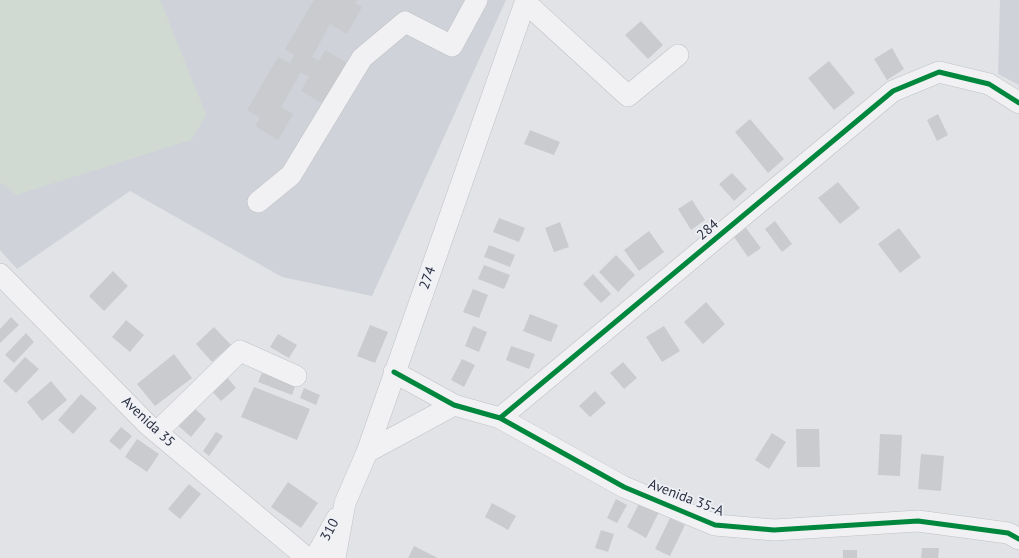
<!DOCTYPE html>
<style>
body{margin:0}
canvas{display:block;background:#e1e3e6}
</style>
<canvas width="1019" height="558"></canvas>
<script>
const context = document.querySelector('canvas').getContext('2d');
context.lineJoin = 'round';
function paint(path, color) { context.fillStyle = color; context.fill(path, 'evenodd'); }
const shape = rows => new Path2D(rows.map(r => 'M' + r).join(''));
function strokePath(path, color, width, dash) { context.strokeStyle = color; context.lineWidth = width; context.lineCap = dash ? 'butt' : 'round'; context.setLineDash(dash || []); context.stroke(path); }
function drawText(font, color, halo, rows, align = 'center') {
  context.font = font + ' "PT Sans",sans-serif'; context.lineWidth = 3.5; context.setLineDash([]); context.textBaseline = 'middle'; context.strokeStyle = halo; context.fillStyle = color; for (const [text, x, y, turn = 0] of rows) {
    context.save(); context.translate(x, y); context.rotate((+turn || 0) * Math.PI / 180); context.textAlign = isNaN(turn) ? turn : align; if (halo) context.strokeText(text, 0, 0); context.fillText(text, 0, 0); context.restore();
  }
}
paint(shape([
 [0,0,506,0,372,296,282,277,130,191,17,269,0,250],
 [1000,0,1019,0,1019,85,998,74]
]), '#d0d2d9');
paint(shape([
 [0,0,160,0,206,115,191,140,16,195,0,182]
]), '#d0dad2');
paint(shape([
 [314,0,357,0,355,3,362,7,347,34,330,24,312,57,319,61,325,50,347,63,324,104,301,91,309,77,301,72,281,107,293,114,278,140,255,126,260,118,247,110,278,57,290,63,294,55,285,49],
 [641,21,663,45,648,59,625,35],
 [892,48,904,69,887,80,874,59],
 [829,61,855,93,834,110,808,78],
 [938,114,948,135,937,141,927,120],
 [750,119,784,159,768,173,735,132],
 [530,130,560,142,554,155,524,144],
 [732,173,747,189,734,201,719,184],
 [838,182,860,208,840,224,818,198],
 [692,200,705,220,691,230,678,209],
 [499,218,525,228,519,242,493,232],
 [775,221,792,244,782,252,765,229],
 [560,222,569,247,554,252,545,228],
 [746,228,761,248,748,257,734,237],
 [899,228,921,257,900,273,878,244],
 [649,231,664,252,639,271,624,250],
 [489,245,515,255,510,267,484,257],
 [616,255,635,275,618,292,599,272],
 [484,265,510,275,504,289,478,279],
 [113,271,128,286,104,311,89,296],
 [593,274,611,294,601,303,583,284],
 [473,289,488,295,479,318,463,312],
 [706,302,725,324,703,344,684,322],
 [530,314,558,325,551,342,523,331],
 [11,317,19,325,0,343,0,329],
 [126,320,144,335,130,352,112,337],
 [370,325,388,332,375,363,357,356],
 [473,326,487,332,479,352,465,346],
 [664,326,680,351,662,362,646,337],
 [214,327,231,345,212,362,196,344],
 [26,333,34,342,14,363,5,355],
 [278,334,297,345,289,358,270,347],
 [511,346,535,354,529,369,506,360],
 [174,354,192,378,155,406,137,384],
 [25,357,39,369,16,393,3,381],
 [462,359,475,365,464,387,451,380],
 [623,362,637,378,624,389,610,373],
 [262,373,295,386,292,395,258,382],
 [226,376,236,388,221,401,210,389],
 [51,381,67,400,42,421,27,402],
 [254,387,310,409,297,440,241,417],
 [304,388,320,395,316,405,300,398],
 [595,391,606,403,590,417,579,406],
 [81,394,97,408,73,434,58,420],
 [190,404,206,419,191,437,174,422],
 [121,427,132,436,120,450,109,441],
 [796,429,819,429,820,467,797,467],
 [216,432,223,436,209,456,203,451],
 [772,433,786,442,769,469,755,460],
 [880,434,902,435,900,476,878,475],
 [137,439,159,454,147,472,125,457],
 [921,454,944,456,941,491,918,489],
 [288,482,318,503,301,528,271,507],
 [189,484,201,494,180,519,168,509],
 [616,499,627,505,617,523,607,518],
 [640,502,659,512,646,538,627,527],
 [492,503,516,516,508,530,485,517],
 [670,518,685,525,670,556,655,549],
 [601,530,614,534,608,552,595,548],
 [414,546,438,558,408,558],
 [922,548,939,548,938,558,921,558],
 [843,550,857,550,857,558,843,558]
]), '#cacbce');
const minor = shape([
 [525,2,628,96,678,55],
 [258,202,291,175,362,58,405,22,452,46,477,0],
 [0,274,147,424,307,558],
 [394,372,454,405,500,418,624,487,715,525,774,530,918,521,1008,533,1019,539],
 [500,418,893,91,939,72,989,84,1019,103],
 [157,432,240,351,296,376],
 [367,452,454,405],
 [315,558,337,518],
 [335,558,345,503,367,452,526,0]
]);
strokePath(minor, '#bfc1c4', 22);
strokePath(minor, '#f1f1f3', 21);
strokePath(shape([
 [394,372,454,405,500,418,624,487,715,525,774,530,918,521,1008,533,1019,539],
 [500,418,893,91,939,72,989,84,1019,103]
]), '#00873e', 5);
drawText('14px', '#292e3f', '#eff1f6', [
 ["284",708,230,-40],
 ["274",428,278,-70],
 ["Avenida 35",148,422,43],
 ["Avenida 35-A",686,498,21],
 ["310",330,530,-61]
]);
</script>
